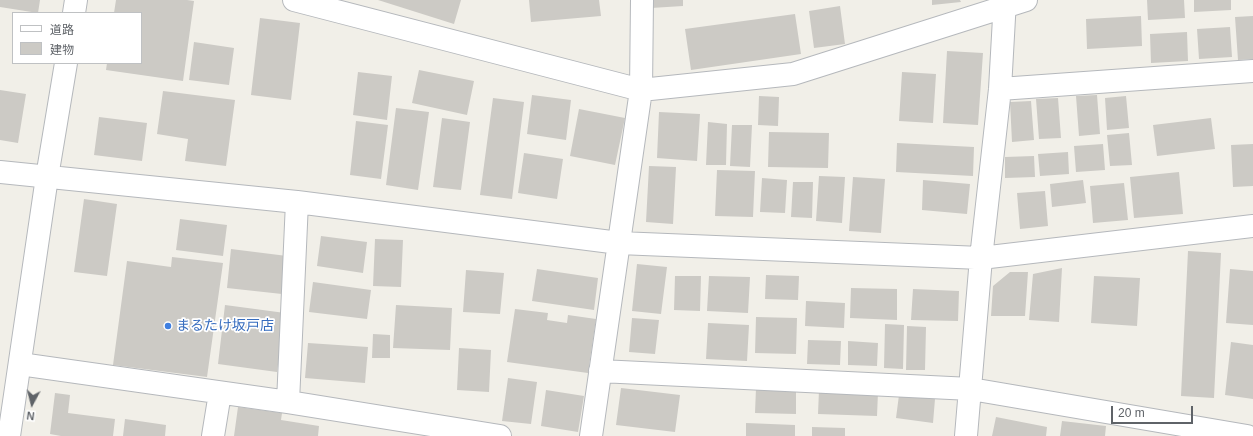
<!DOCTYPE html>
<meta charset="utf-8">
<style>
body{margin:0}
#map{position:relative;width:1253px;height:436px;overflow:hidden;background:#f1efe8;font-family:Arial,"Noto Sans JP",sans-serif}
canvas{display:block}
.legend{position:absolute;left:12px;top:12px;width:130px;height:52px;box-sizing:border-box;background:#fff;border:1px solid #bfc1c3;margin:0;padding:5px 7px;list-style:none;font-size:12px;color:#5f6368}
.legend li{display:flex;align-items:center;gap:8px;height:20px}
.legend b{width:20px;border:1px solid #bfc1c3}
.north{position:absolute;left:12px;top:384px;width:40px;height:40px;-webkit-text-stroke:3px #fff;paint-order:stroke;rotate:187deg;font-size:11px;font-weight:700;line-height:16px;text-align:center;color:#5f6368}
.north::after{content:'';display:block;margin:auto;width:14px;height:18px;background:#5f6368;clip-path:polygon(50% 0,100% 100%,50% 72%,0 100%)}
.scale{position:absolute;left:1111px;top:406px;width:82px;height:18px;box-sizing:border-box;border:2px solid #5f6368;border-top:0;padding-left:5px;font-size:12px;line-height:14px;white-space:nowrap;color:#5f6368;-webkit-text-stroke:3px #fff;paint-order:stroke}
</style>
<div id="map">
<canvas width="1253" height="436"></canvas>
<ul class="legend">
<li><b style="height:5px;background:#fff"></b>道路</li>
<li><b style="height:11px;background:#cccac5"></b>建物</li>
</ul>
<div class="north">N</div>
<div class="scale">20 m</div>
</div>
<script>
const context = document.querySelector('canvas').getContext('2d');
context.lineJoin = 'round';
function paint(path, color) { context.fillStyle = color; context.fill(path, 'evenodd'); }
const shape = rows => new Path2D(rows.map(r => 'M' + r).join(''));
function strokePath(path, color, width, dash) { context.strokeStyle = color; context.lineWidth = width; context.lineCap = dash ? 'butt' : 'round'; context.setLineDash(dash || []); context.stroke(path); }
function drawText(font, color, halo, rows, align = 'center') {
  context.font = font + ' Arial,"Noto Sans JP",sans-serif'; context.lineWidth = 3.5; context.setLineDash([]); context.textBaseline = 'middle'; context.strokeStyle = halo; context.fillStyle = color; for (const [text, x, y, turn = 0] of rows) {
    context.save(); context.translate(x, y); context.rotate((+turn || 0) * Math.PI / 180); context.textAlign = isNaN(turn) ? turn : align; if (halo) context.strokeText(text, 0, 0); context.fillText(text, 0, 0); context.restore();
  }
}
paint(shape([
 [0,0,40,0,38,13,0,7],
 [116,0,187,0,194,1,183,81,106,70,107,63,141,63,141,13,114,13],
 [378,0,461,0,454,24],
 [529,0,599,0,601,16,531,22],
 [650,0,683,0,683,6,651,8],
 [932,0,960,0,961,2,932,5],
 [1147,0,1184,0,1185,18,1148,20],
 [1194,0,1231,0,1231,10,1194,12],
 [840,6,845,44,814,48,809,11],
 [795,14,801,54,691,70,685,29],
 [1141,16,1142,46,1087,49,1086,19],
 [1253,16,1253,59,1238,60,1235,17],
 [260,18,300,23,291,100,251,95],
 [1230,27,1232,57,1199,59,1197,29],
 [1187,32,1188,61,1151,63,1150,34],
 [194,42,234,48,229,85,189,80],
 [947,51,983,53,978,125,943,123],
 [419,70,474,81,467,115,412,103],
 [358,72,392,76,387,120,353,115],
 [902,72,936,74,933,123,899,121],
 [0,90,26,94,18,143,0,140],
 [163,91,235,100,226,166,185,161,188,139,157,134],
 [532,95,571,100,566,140,527,134],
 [1097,95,1100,134,1079,136,1076,96],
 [759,96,779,97,778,126,758,125],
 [1126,96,1129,128,1107,130,1105,98],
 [493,98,524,102,512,199,480,195],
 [1058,98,1061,138,1039,139,1036,99],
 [1031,101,1034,140,1012,142,1010,102],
 [396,108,429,112,418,190,386,185],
 [579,109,625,118,615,165,570,156],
 [659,112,700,114,697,161,657,158],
 [99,117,147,123,142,161,94,155],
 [442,118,470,122,461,190,433,187],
 [1211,118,1215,149,1157,156,1153,125],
 [356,121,388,125,381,179,350,175],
 [708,122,727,124,726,165,706,165],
 [732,125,752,125,750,167,730,166],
 [769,132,829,133,828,168,768,167],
 [1129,133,1132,165,1110,166,1107,135],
 [897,143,974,147,973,176,896,172],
 [1103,144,1105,170,1076,172,1074,146],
 [1253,144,1253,186,1233,187,1231,145],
 [1068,152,1069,174,1040,176,1038,154],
 [524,153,563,159,557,199,518,193],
 [1034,156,1035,177,1005,178,1005,157],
 [649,166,676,167,673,224,646,222],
 [717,170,755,171,753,217,715,216],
 [1179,172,1183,214,1134,218,1130,177],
 [819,176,845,177,842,223,816,221],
 [853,177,885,179,881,233,849,231],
 [762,178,787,180,785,213,760,212],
 [923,180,970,184,967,214,922,210],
 [1083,180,1086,203,1052,207,1050,184],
 [793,182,813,182,812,218,791,217],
 [1124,183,1128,220,1093,223,1090,186],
 [1045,191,1048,226,1020,229,1017,193],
 [84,199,117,204,107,276,74,272],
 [180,219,227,225,223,256,176,250],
 [321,236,367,242,363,273,317,266],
 [375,239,403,240,401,287,373,286],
 [231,249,287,256,282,294,227,288],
 [1188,251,1221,253,1214,398,1181,396],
 [172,257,223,263,207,377,113,365,127,261,171,267],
 [637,264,667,267,661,314,632,311],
 [1062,268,1059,322,1029,320,1033,274],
 [537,269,598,278,594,310,532,301],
 [1230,269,1253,271,1253,325,1226,323],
 [466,270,504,273,500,314,463,312],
 [1010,272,1028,272,1025,316,991,316,993,286],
 [766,275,799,276,798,300,765,299],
 [675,276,701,276,700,311,674,310],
 [709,276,750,277,748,313,707,311],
 [1094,276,1140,278,1137,326,1091,323],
 [313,282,371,290,367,319,309,312],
 [851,288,897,289,897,320,850,318],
 [913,289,959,291,958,321,911,320],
 [806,301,845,303,844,328,805,326],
 [225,305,285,313,277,372,218,364],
 [396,305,452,308,450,350,393,348],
 [515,309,548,313,547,320,567,323,568,315,596,319,588,373,507,362],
 [756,317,797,318,796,354,755,353],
 [632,318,659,320,655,354,629,352],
 [708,323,749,325,747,361,706,359],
 [885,324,904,325,903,369,884,368],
 [907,326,926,327,925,370,906,370],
 [373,334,390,335,390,358,372,358],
 [808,340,841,341,840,365,807,364],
 [848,341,878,343,877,366,848,365],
 [1231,342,1253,345,1253,399,1225,395],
 [308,343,368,347,365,383,305,378],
 [459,348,491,350,489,392,457,390],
 [508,378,537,382,531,424,502,421],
 [621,388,680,395,675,432,616,425],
 [756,388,796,389,796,414,755,413],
 [546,390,584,396,578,432,541,426],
 [819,390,878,392,877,416,818,414],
 [55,393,70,395,68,413,115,419,113,436,61,436,50,434],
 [899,395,935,399,933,423,896,418],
 [238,407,282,413,281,420,319,426,318,436,234,436],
 [996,417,1047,427,1046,436,992,436],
 [125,419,166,425,165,436,123,436],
 [1062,421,1106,426,1105,436,1060,436],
 [746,423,795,425,795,436,746,436],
 [812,427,845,428,845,436,812,436]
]), '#cccac5');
const minor = shape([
 [294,0,641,90,793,74,1026,0],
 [74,13,76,0],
 [1000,89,1253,71],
 [0,172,297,202,619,243,981,258,1253,226],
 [20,364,288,402,500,436],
 [600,371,971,389,1247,436],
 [288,402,297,202],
 [9,436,47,177,66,63],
 [213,436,220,393],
 [591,436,641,90,642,0],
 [966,436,981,258,1000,89,1005,0]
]);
strokePath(minor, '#b5b8bc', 24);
strokePath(minor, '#fff', 22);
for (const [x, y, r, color] of [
 [168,326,4,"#3f7fe0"]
]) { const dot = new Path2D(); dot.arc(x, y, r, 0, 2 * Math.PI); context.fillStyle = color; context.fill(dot); strokePath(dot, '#fff', 1.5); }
drawText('14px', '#366cbe', '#fff', [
 ["まるたけ坂戸店",176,326]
], 'left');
</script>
